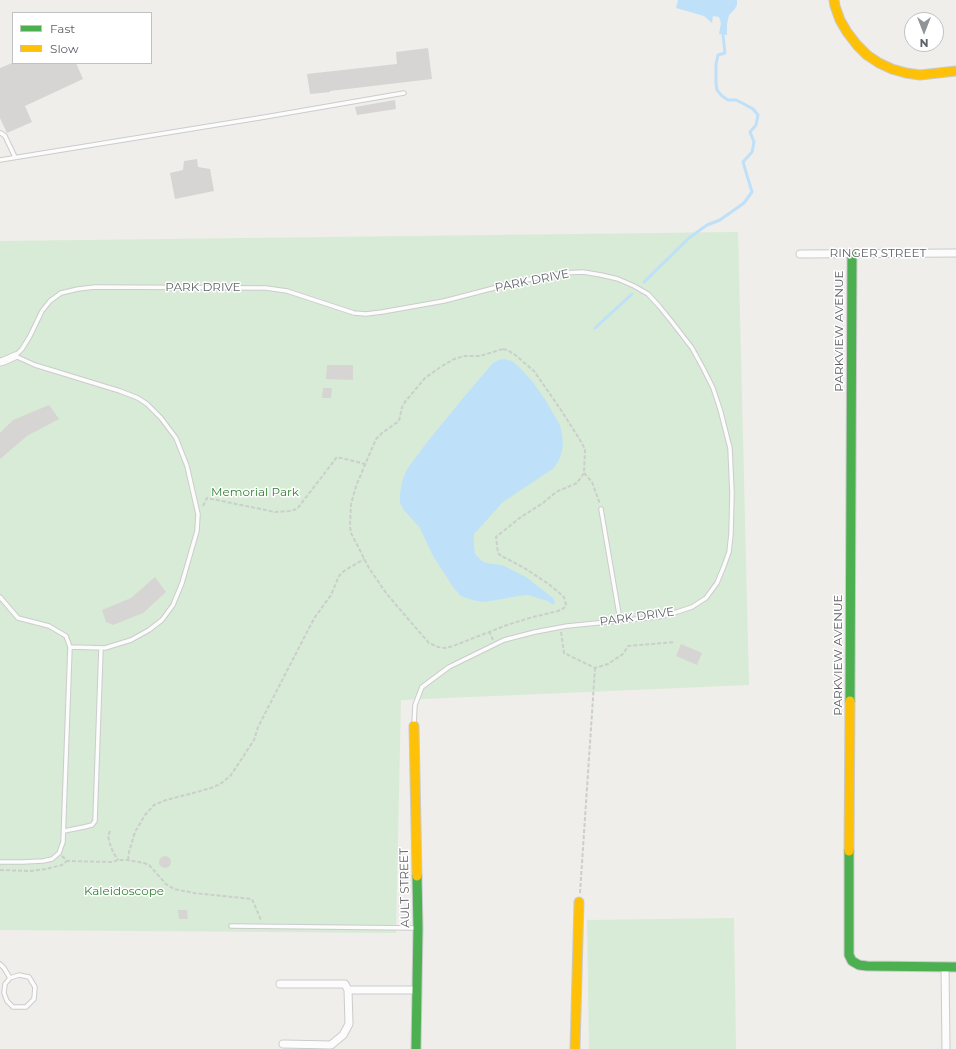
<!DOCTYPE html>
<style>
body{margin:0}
#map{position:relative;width:956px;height:1049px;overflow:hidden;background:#efeeea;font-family:Montserrat,sans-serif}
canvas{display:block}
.legend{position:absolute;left:12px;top:12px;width:140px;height:52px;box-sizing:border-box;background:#fff;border:1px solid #bfc1c3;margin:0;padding:5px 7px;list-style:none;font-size:12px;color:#5f6368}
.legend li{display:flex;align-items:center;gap:8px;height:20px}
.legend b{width:20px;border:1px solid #bfc1c3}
.north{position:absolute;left:904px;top:12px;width:40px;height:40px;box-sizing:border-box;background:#fff;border:1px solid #bfc1c3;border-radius:50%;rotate:180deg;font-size:11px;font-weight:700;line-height:16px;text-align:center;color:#5f6368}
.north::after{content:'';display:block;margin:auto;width:14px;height:18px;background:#919496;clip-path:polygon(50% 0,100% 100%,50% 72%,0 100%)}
</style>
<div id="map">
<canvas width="956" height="1049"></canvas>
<ul class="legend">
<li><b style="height:5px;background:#4caf50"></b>Fast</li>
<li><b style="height:5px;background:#ffc107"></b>Slow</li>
</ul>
<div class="north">N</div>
</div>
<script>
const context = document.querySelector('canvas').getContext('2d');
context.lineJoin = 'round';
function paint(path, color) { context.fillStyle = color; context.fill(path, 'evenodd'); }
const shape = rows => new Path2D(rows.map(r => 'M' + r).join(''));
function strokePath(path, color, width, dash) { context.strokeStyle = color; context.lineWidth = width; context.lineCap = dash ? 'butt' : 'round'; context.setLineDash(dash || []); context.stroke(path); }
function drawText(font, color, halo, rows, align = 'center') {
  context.font = font + ' Montserrat,sans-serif'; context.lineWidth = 3; context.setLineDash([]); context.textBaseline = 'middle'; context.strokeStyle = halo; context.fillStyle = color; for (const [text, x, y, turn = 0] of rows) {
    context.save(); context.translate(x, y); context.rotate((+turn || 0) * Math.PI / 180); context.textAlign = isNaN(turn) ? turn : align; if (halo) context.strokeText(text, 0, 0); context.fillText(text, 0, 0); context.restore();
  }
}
paint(shape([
 [738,232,749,685,401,700,396,933,0,930,0,241],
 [734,918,736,1049,589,1049,587,920]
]), '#d8ebd6');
paint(shape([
 [678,0,737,0,737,5,734,10,729,15,727,24,727,35,719,34,721,23,719,17,713,16,712,23,704,16,676,8],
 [504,359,512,361,519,367,532,381,546,401,560,425,562,434,563,446,560,458,554,468,503,502,474,534,474,545,475,554,483,562,492,564,502,565,526,577,553,598,555,602,553,605,548,601,528,595,518,596,485,602,477,601,469,599,461,596,453,587,432,554,420,528,403,509,400,502,400,494,402,482,407,469,428,441,464,397,493,363,499,360]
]), '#bfe0f9');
strokePath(shape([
 [644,282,689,238,707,225,720,220,744,203,752,192,743,162,752,152,754,142,750,132,756,125,758,115,753,109,744,104,736,100,728,100,722,96,717,90,716,83,716,64,718,55,725,53,723,35],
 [595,328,632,294]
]), '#bfe0f9', 3);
paint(shape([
 [428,48,432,79,330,91,330,92,310,94,307,74,397,64,396,52],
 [12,63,76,63,83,79,25,106,32,122,7,133,0,118,0,68],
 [395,100,396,109,357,115,355,107],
 [197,159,198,167,210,169,214,191,175,199,170,173,183,170,184,161],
 [327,365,353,365,353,380,326,379],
 [323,388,332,388,331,398,322,398],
 [49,405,59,419,27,436,0,459,0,433,13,420],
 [155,577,166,592,143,613,113,625,106,622,102,610,131,598],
 [681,644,702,653,697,665,676,656],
 '159 862a6 6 0 1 1 12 0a6 6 0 1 1-12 0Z',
 [178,910,187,910,188,919,179,919]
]), '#d6d5d3');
const lane = shape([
 [0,133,1,133,5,136,15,157],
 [0,160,265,117,404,93],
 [601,509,620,620],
 [0,597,18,618,49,626,66,636,70,647,63,842,59,853,52,859,43,861,22,862,0,862],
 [70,647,105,648,131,640,149,630,162,620,173,605,182,583,197,531,198,514,187,466,176,438,161,418,147,404,138,398,120,391,35,365,15,356,22,349,30,336,42,311,50,301,61,293,78,289,95,287,266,288,287,291,354,313,366,314,382,312,444,301,521,281,562,273,583,272,601,275,618,279,634,286,648,294,659,306,672,322,692,348,703,368,713,388,720,409,730,448,732,493,731,534,729,552,724,566,717,583,706,598,692,607,677,612,658,617,567,626,535,632,504,640,449,667,422,687,415,705,414,724],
 [64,831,84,827,92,825,95,821,101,648],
 [231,926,416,928],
 [0,964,4,968,10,978],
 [19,975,29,977,35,987,34,999,26,1007,13,1007,7,1001,4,993,5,984,10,978,19,975]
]);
const street = shape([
 [800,254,956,253],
 [0,362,4,361,15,356],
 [945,967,946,1049],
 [280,984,345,984,348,990,349,1024,343,1035,331,1045,283,1044],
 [348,990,417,990]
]);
const fast = shape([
 [850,701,852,254],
 [849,851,849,955,852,961,859,965,867,966,956,967],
 [416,1049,418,928,417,876]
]);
const slow = shape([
 [834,0,835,6,840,20,847,32,857,45,867,55,879,63,892,69,906,73,920,75,956,71],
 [414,726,417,876],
 [849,851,850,701],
 [575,1049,579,902]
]);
strokePath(lane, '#cbcccc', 5.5);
strokePath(street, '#cbcccc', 9);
strokePath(fast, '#cacacb', 11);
strokePath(slow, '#cacacb', 11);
strokePath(shape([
 [503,349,507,350,514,354,534,371,561,410,580,440,585,449,584,473,577,483,556,492,543,503,521,517,496,537,498,553,500,555,526,569,550,585,564,597,566,605,564,608,558,611,533,617,507,625,453,646,445,648,438,647,429,643,409,620,386,593,369,568,351,533,350,526,351,504,356,486,376,439,382,433,399,421,402,407,405,402,425,378,442,366,454,359,464,356,480,356,503,349],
 [584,473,592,482,600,504],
 [203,506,207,498,275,512,290,511,297,509,337,457,365,464],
 [489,631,493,640],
 [561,632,564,653,595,668,608,664,623,654,628,646,675,642],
 [110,831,108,836,110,844,113,852,118,860],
 [62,856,67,861,112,862,118,860,128,860,144,863,149,865,166,884,174,889,194,893,252,899,261,920],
 [128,860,129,852,135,832,145,815,154,805,166,800,197,792,214,787,223,782,231,775,254,740,258,727,308,630,315,617,331,595,339,576,344,571,364,559],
 [0,870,31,871,46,869,62,865,67,861],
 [580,893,595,668]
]), '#cacfcc', 2, [4, 2]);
strokePath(lane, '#fdfcfc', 3.5);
strokePath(street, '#fdfcfc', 7);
strokePath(fast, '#4caf50', 9);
strokePath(slow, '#ffc107', 9);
drawText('12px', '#5f6368', '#fff', [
 ["RINGER STREET",878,253],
 ["PARK DRIVE",532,281,-11],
 ["PARK DRIVE",203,287],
 ["PARKVIEW AVENUE",839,331,-90],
 ["PARK DRIVE",637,617,-8],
 ["PARKVIEW AVENUE",838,655,-90],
 ["AULT STREET",405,888,-91]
]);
drawText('12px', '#348238', '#fff', [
 ["Memorial Park",255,492],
 ["Kaleidoscope",124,891]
]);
</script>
